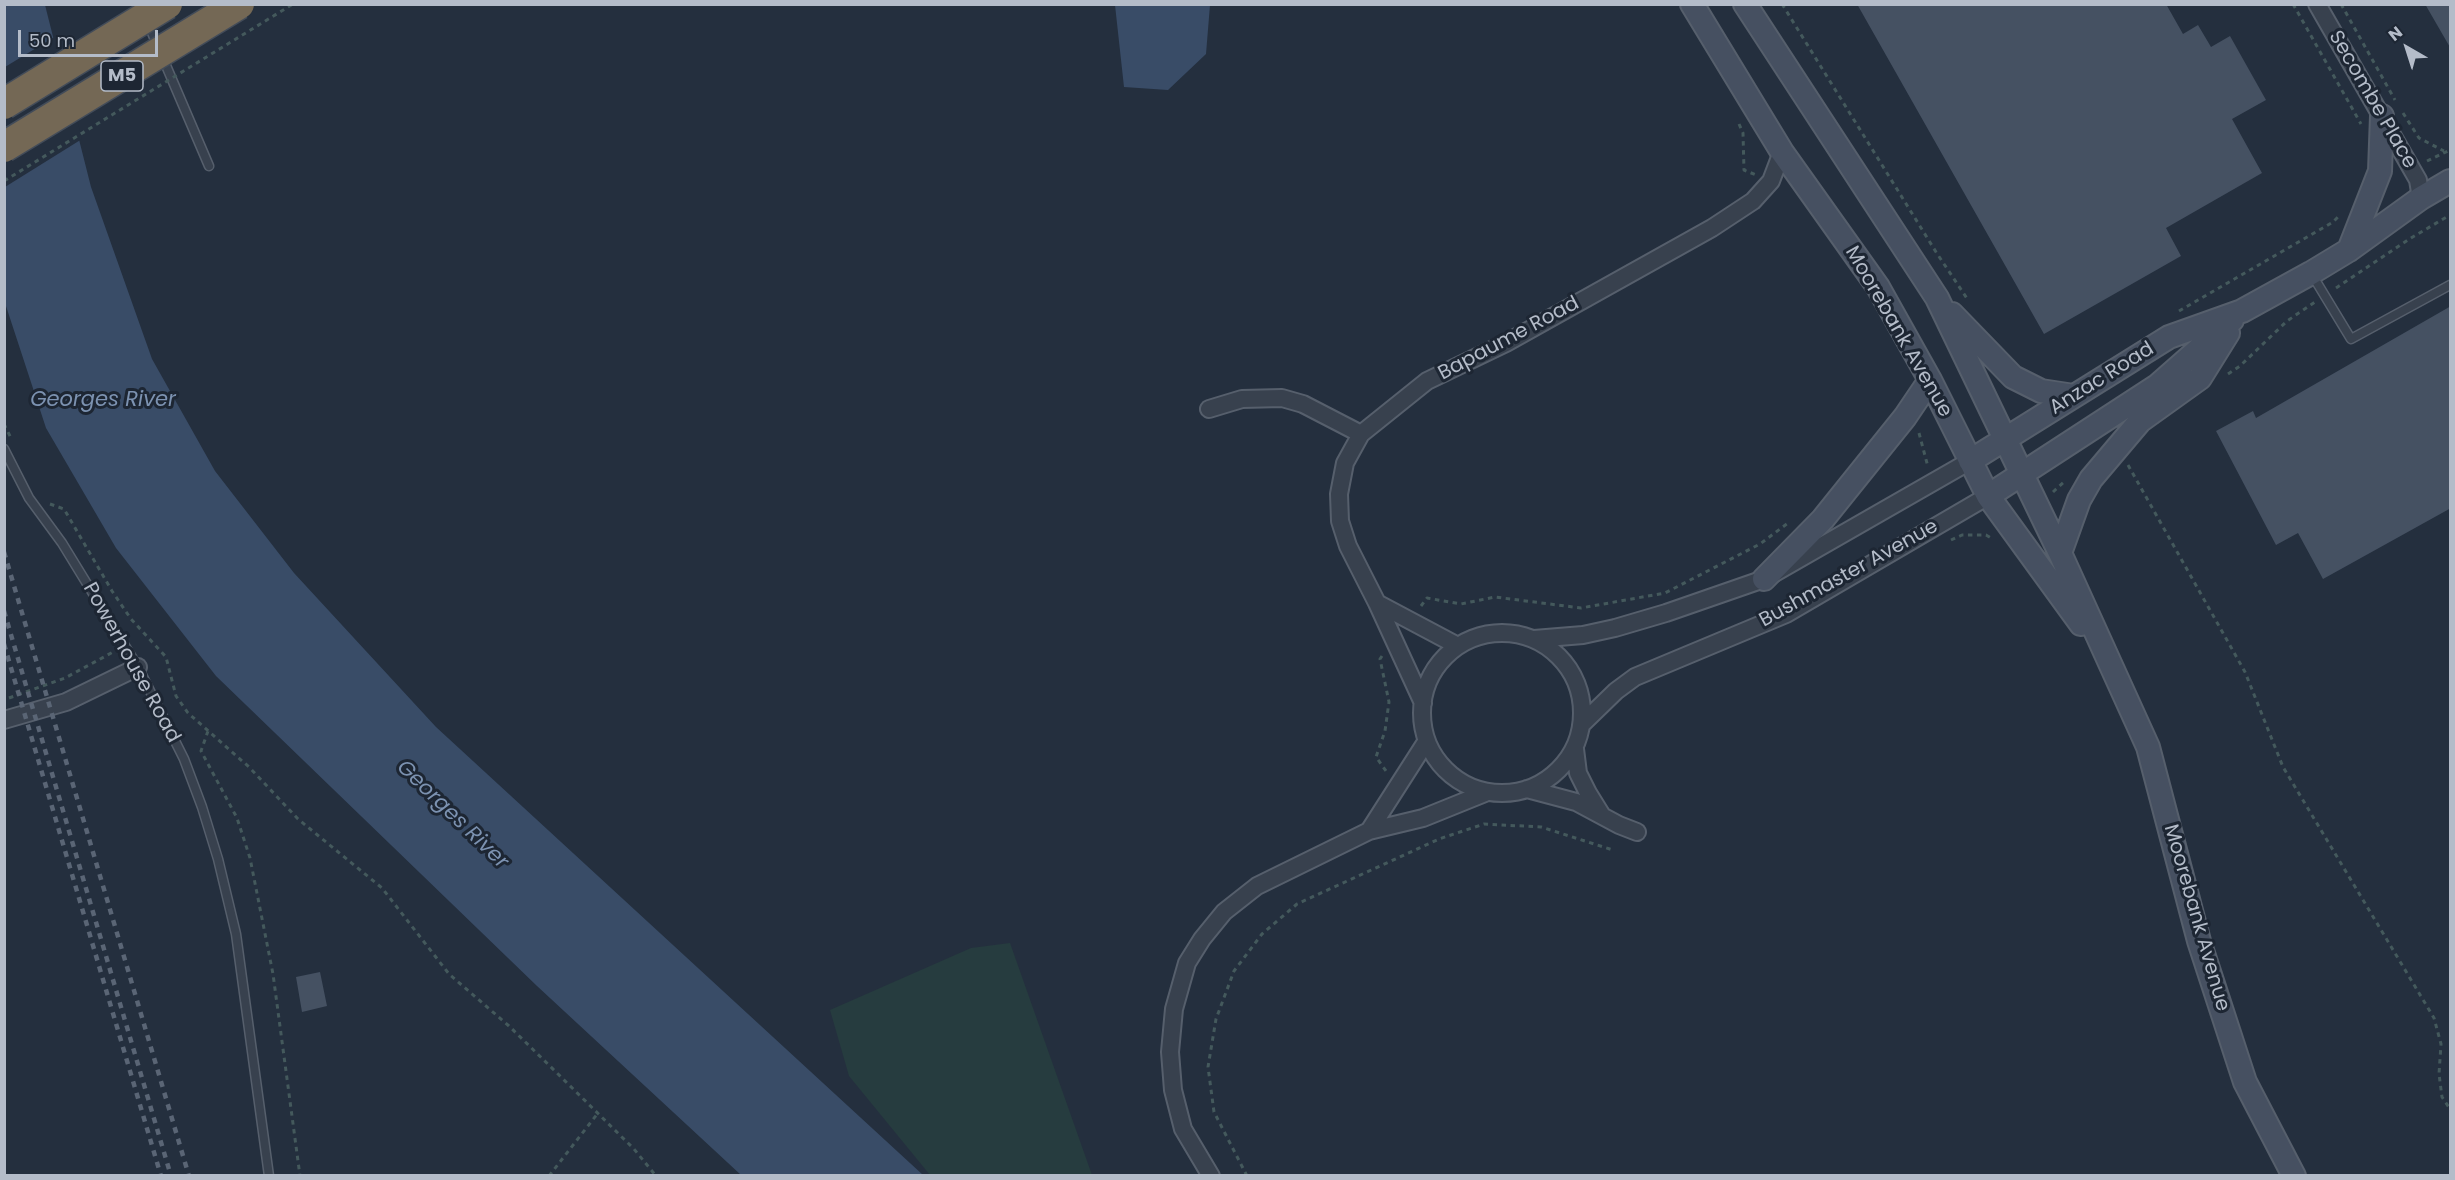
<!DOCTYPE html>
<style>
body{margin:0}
#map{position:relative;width:2455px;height:1180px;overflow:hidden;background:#242f3e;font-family:Poppins,sans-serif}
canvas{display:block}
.frame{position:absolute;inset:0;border:6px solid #b4bcc9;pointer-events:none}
.north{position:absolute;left:2377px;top:18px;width:60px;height:60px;-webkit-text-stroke:4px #1d2633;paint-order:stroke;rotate:321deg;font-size:16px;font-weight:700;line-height:24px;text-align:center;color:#b4bcc9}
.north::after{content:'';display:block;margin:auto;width:21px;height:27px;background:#b4bcc9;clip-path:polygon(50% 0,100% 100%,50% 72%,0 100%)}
.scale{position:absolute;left:18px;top:30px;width:140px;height:27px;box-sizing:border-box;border:3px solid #b4bcc9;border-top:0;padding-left:8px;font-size:18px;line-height:21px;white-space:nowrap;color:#b4bcc9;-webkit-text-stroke:4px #1d2633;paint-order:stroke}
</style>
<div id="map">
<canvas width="2455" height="1180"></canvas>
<div class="frame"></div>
<div class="north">N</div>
<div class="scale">50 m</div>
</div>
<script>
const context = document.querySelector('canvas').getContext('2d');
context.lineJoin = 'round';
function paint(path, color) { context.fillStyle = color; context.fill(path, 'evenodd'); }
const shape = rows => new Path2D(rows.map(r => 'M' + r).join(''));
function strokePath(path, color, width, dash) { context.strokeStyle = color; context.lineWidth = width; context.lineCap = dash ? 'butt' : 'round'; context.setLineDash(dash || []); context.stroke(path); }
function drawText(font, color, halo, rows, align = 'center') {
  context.font = font + ' Poppins,sans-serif'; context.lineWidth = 6; context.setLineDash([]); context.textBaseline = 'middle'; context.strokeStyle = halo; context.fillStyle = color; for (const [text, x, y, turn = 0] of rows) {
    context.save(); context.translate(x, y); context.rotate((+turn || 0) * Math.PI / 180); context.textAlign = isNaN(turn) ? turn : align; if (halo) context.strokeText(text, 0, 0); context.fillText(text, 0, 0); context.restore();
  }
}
paint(shape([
 [1010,943,1092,1175,930,1175,849,1076,830,1010,971,948]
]), '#263c3f');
paint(shape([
 [4,5,45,5,91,187,152,359,215,471,294,573,436,727,923,1175,741,1175,537,986,216,676,116,548,46,428,5,303],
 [1115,5,1210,5,1206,54,1168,90,1124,87]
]), '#394c67');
paint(shape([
 [56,36,82,139,5,187,5,67]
]), '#242f3e');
paint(shape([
 [1857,4,2166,4,2183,34,2198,25,2211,47,2230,36,2266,100,2232,119,2262,173,2166,228,2181,256,2044,334],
 [2425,4,2451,4,2451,49],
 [2451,306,2451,508,2323,579,2298,533,2276,545,2216,431,2253,411,2256,418],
 [320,972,327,1006,302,1012,296,977]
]), '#455162');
const lane = shape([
 [147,21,209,166],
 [2311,273,2351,339,2450,285],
 [4,449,29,498,62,543,138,667,184,759,202,807,218,859,236,934,269,1176]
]);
const street = shape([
 [2317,4,2418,180,2421,198],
 [1209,409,1242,399,1282,398,1303,404,1361,434,1427,381,1506,343,1712,228,1753,201,1771,181,1782,152],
 [1361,434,1345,463,1339,494,1340,521,1348,546,1377,603,1423,703],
 [1377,603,1458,646],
 '1422 713a80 80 0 1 1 160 0a80 80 0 1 1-160 0Z',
 [1534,639,1583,635,1615,628,1666,613,1764,579,1970,461],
 [4,720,66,702,138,667],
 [1582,724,1616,691,1635,677,1786,614,1988,496],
 [1575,749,1578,773,1588,793,1601,814],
 [1527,789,1576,802,1619,825,1637,832],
 [1369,831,1426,742],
 [1211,1176,1183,1129,1173,1090,1170,1052,1174,1009,1187,963,1202,939,1224,912,1257,886,1369,831,1423,818,1485,793]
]);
const secondary = shape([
 [1692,4,1782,152,1878,287,1930,380,1988,496,2081,624],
 [1745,4,1937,298,2060,553,2148,747,2199,941,2245,1082,2294,1176],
 [2349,250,2380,171,2382,116],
 [1952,314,2013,377,2041,391,2074,396],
 [1970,461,2169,337,2242,311,2311,273,2349,250,2421,198,2450,181],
 [1988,496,2157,386,2232,320],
 [2060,553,2079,500,2091,479,2140,421,2200,378,2228,333],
 [1764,579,1823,519,1905,417,1930,380]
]);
strokePath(lane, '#565f6c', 11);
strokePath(street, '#565f6c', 20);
strokePath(secondary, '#565f6c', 26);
strokePath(shape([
 [1782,4,1936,252,1968,300],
 [2293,4,2361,124],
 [2341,4,2395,100],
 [2403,113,2419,138,2444,151],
 [1739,124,1743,133,1744,170,1756,175],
 [2427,161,2450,150],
 [2336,288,2411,238,2450,215],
 [2179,311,2333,222,2340,215],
 [2228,374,2240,366,2287,321,2315,302],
 [4,424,11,438],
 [1919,433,1928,467],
 [2128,465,2245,672,2283,767,2434,1018,2441,1044,2439,1074,2442,1097,2450,1109],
 [2053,492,2066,480],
 [50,504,64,509,112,591,131,619,166,657,176,696,188,713,249,767,298,819,382,888,449,974,509,1026,558,1074,634,1149,656,1176],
 [1951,540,1962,535,1986,535,1993,539],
 [1421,606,1427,598,1461,604,1495,597,1581,608,1665,593,1760,544,1788,523],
 [1382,656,1380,659,1389,702,1385,731,1376,757,1386,771],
 [9,698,65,678,115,651],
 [208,731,201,751,237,818,250,858,273,974,300,1176],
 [549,1176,598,1113],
 [1247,1176,1214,1112,1208,1067,1216,1019,1234,971,1262,934,1297,904,1439,839,1484,824,1541,827,1613,850]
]), '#44595c', 3, [4.5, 4.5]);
strokePath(lane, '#38414e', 8);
strokePath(street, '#38414e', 16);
strokePath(secondary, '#465061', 22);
strokePath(shape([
 [4,552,189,1176],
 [4,611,171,1176],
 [4,644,161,1176]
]), '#5a6575', 4.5, [6, 6]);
const highwayBridge = shape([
 [4,104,167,4],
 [4,147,239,4]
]);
strokePath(highwayBridge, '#434c59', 33, []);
strokePath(shape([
 [4,181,293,4]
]), '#44595c', 3, [4.5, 4.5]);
strokePath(highwayBridge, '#746855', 30);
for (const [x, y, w] of [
 [122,76,42]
]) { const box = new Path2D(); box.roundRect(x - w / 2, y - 15, w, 30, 4.5); context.fillStyle = '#1d2633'; context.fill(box); strokePath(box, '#b4bcc9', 1.5); }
drawText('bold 18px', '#b4bcc9', null, [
 ["M5",122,76]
]);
drawText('20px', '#b4bcc9', '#1d2633', [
 ["Secombe Place",2372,100,60],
 ["Moorebank Avenue",1898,332,60],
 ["Bapaume Road",1509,339,-28],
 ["Anzac Road",2102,379,-32],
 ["Bushmaster Avenue",1849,574,-29],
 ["Powerhouse Road",131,663,61],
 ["Moorebank Avenue",2196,918,74]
]);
drawText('italic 21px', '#7c92b1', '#1d2633', [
 ["Georges River",103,401],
 ["Georges River",452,815,44]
]);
</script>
